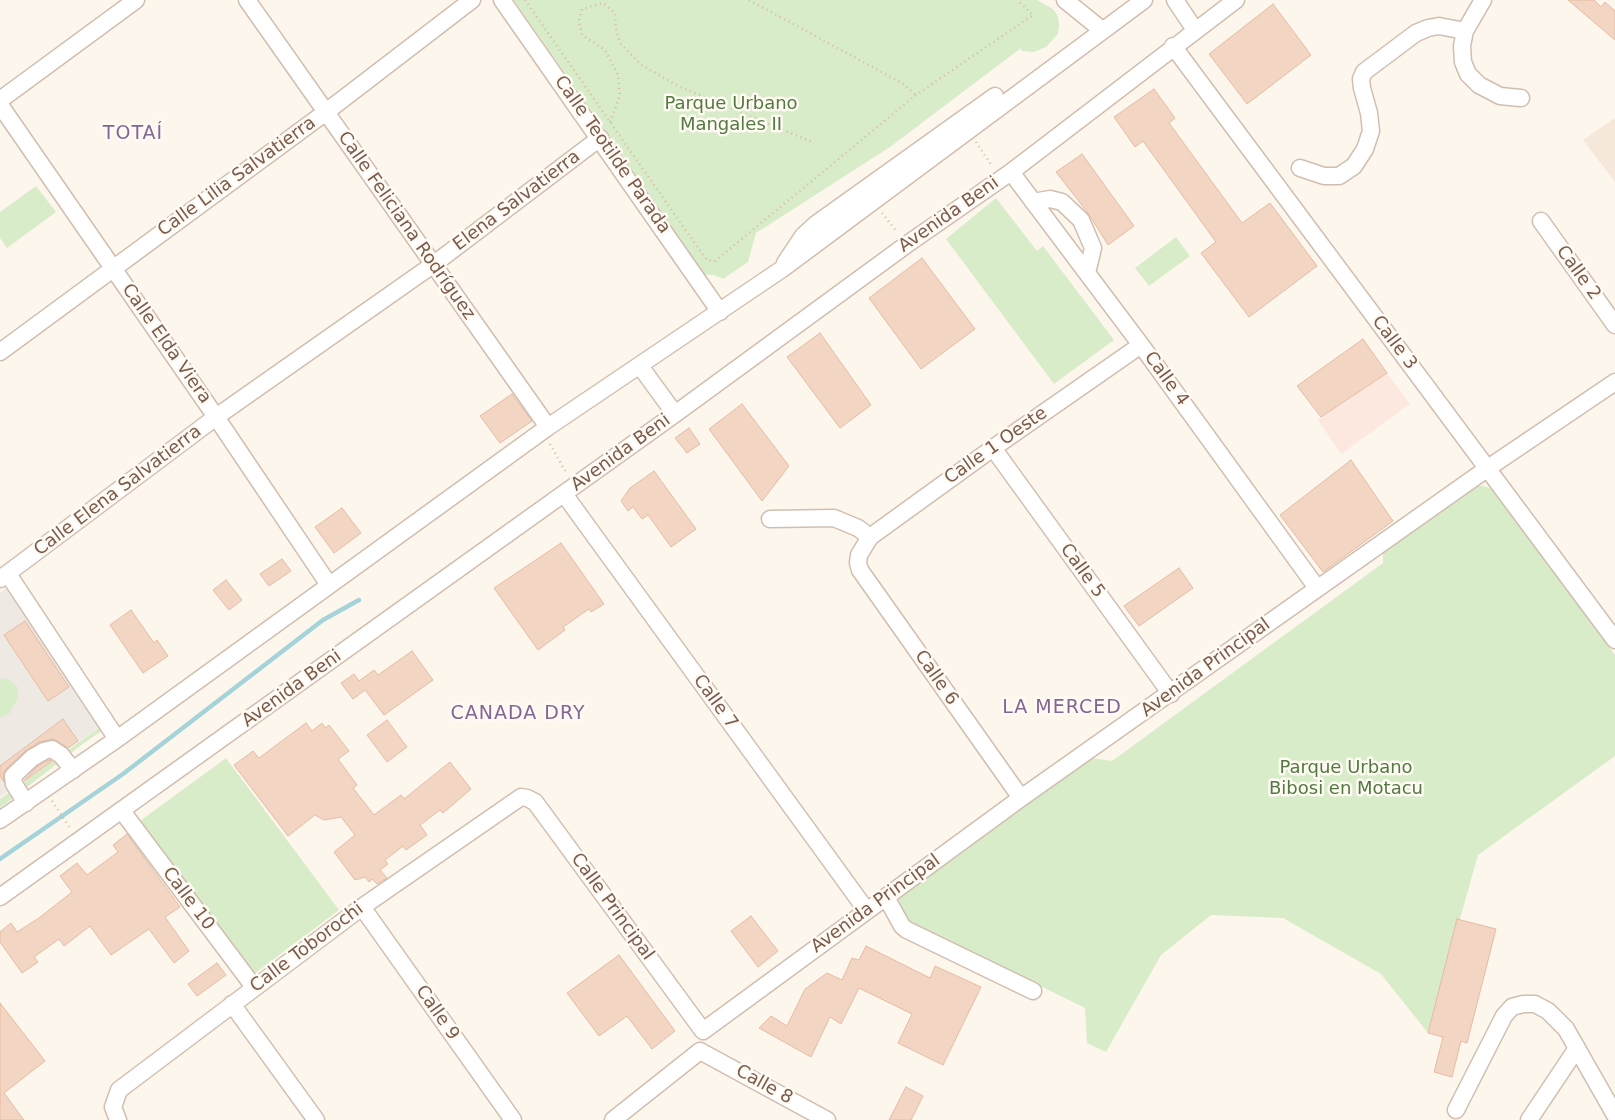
<!DOCTYPE html>
<meta charset="utf-8">
<style>
body{margin:0}
canvas{display:block;background:#fdf6ec}
</style>
<canvas width="1615" height="1120"></canvas>
<script>
const context = document.querySelector('canvas').getContext('2d');
context.lineJoin = 'round';
function paint(path, color) { context.fillStyle = color; context.fill(path, 'evenodd'); }
const shape = rows => new Path2D(rows.map(r => 'M' + r).join(''));
function strokePath(path, color, width, dash) { context.strokeStyle = color; context.lineWidth = width; context.lineCap = dash ? 'butt' : 'round'; context.setLineDash(dash || []); context.stroke(path); }
function drawText(font, color, halo, rows, align = 'center') {
  context.font = font + ' "DejaVu Sans",sans-serif'; context.lineWidth = 5; context.setLineDash([]); context.textBaseline = 'middle'; context.strokeStyle = halo; context.fillStyle = color; for (const [text, x, y, turn = 0] of rows) {
    context.save(); context.translate(x, y); context.rotate((+turn || 0) * Math.PI / 180); context.textAlign = isNaN(turn) ? turn : align; if (halo) context.strokeText(text, 0, 0); context.fillText(text, 0, 0); context.restore();
  }
}
paint(shape([
 [1615,118,1615,182,1583,140]
]), '#f5e8da');
paint(shape([
 [1387,373,1410,404,1341,454,1318,420]
]), '#fde8e0');
paint(shape([
 [8,587,99,727,0,797,0,593]
]), '#efe9e4');
paint(shape([
 [514,0,1037,0,1053,9,1058,16,1059,25,1058,34,1046,47,1034,52,1021,51,1021,48,890,147,756,233,748,262,723,279,714,275,694,274,671,225],
 [36,186,56,212,7,248,0,238,0,212],
 [996,198,1037,251,1043,246,1114,340,1054,384,946,239],
 [1176,237,1190,256,1149,286,1135,268],
 [1477,485,1487,487,1496,492,1615,655,1615,756,1478,855,1428,1033,1381,974,1283,918,1211,915,1161,955,1106,1052,1087,1043,1085,1008,912,923,900,910,899,899,906,892,1092,758,1112,761,1383,563,1383,549],
 [3,678,10,680,18,688,18,698,9,714,0,718,0,679],
 [104,724,106,728,84,743,0,808,0,799],
 [226,758,339,910,254,974,140,821]
]), '#d8ecc9');
strokePath(shape([
 [0,859,123,774,323,620,359,600]
]), '#a5d3da', 4.5);
const building = shape([
 [1568,0,1594,0,1601,7,1605,2,1615,11,1615,40,1568,0],
 [1273,4,1311,55,1247,104,1209,54,1273,4],
 [1154,89,1175,118,1169,123,1242,223,1270,203,1317,266,1249,317,1201,253,1216,242,1143,141,1135,147,1114,117,1154,89],
 [1082,154,1134,226,1108,245,1088,213,1056,172,1082,154],
 [922,258,975,329,921,369,869,298,922,258],
 [820,333,871,405,840,428,787,357,820,333],
 [1363,339,1387,373,1321,417,1297,386,1363,339],
 [512,394,532,421,500,443,480,416,512,394],
 [742,404,789,466,762,501,709,429,742,404],
 [689,428,700,444,687,453,675,438,689,428],
 [1351,460,1393,521,1323,572,1280,515,1351,460],
 [654,471,696,529,671,547,648,515,642,519,633,507,628,511,621,501,630,488,654,471],
 [342,508,361,533,334,553,315,527,342,508],
 [561,543,604,604,591,612,589,609,563,627,565,630,538,650,494,588,561,543],
 [282,559,291,571,269,586,260,574,282,559],
 [1179,568,1193,588,1139,626,1124,606,1179,568],
 [226,580,242,600,229,610,213,590,226,580],
 [131,610,154,643,157,640,168,656,143,673,110,625,131,610],
 [25,621,69,687,48,701,4,635,25,621],
 [412,651,433,680,384,715,365,690,353,699,341,683,354,674,359,681,374,670,378,675,412,651],
 [63,719,78,741,68,748,54,739,39,742,25,751,6,769,3,773,4,782,0,776,0,766,63,719],
 [387,720,407,747,387,762,367,735,387,720],
 [306,723,312,731,322,723,325,728,329,725,349,751,338,759,357,785,353,788,374,815,401,795,404,799,450,762,471,789,443,813,440,810,420,825,427,835,406,850,403,846,385,860,388,864,380,870,387,878,377,884,372,879,369,882,365,877,355,880,334,852,355,835,341,817,324,820,315,815,288,836,234,765,253,751,259,758,306,723],
 [48,760,52,761,24,781,38,766,48,760],
 [127,834,180,907,165,917,189,951,174,963,149,929,111,955,90,926,64,946,59,939,34,957,38,962,22,973,0,942,0,932,11,923,17,932,39,918,72,892,60,876,77,863,87,875,118,852,113,845,127,834],
 [751,916,778,951,758,967,731,931,751,916],
 [1457,919,1496,929,1467,1043,1461,1041,1452,1077,1434,1072,1443,1037,1428,1033,1457,919],
 [866,946,930,978,935,966,981,987,943,1065,898,1043,912,1014,859,988,841,1024,830,1017,811,1057,759,1028,771,1016,787,1026,805,989,827,973,842,980,852,958,859,960,866,946],
 [619,955,675,1031,652,1049,627,1016,599,1036,567,993,619,955],
 [217,963,226,975,197,996,188,984,217,963],
 [0,1003,45,1061,4,1093,24,1120,0,1120,0,1003],
 [906,1087,923,1096,911,1120,889,1120,906,1087]
]);
paint(building, '#f3d5c3');
strokePath(building, '#e6bba3', 1);
const minor = shape([
 [247,0,548,427],
 [502,0,720,312],
 [1065,0,1102,30],
 [1175,0,1195,30],
 [1483,0,1465,31,1462,46,1463,62,1468,74,1479,85,1500,96,1521,98],
 [1173,46,1615,640],
 [0,100,136,0],
 [0,105,216,417,329,585],
 [1300,168,1324,176,1339,176,1354,166,1365,149,1371,131,1369,113,1362,88,1361,79,1364,72,1416,33,1428,28,1439,26,1465,31],
 [1011,172,1141,345,1317,588],
 [1033,202,1050,199,1062,202,1081,220,1093,248,1087,273],
 [1541,221,1615,325],
 [785,263,803,236,816,224,995,96],
 [0,352,326,112,472,0],
 [640,366,675,414],
 [993,448,1171,694],
 [564,494,867,911],
 [770,519,834,518,858,528,870,537],
 [8,574,117,739],
 [0,579,216,417,434,264,600,138],
 [1021,798,860,570,858,563,859,555,870,537,993,448,1141,345],
 [26,803,14,784,13,776,32,758,44,751,52,749,61,755,73,770],
 [122,811,254,987],
 [0,820,117,739,548,427,782,269,1144,0],
 [0,897,675,414,906,245,1011,172,1236,0],
 [886,897,902,926,907,930,1033,991],
 [362,907,513,1120],
 [232,1004,316,1120],
 [703,1031,1021,798,1488,468,1615,382],
 [700,1051,827,1120],
 [1456,1110,1504,1016,1512,1007,1523,1004,1535,1004,1548,1011,1566,1029,1615,1115],
 [118,1120,113,1107,119,1090,362,907,521,797,527,798,535,802,703,1031],
 [613,1120,700,1051],
 [1529,1120,1577,1048]
]);
strokePath(minor, '#d1beb0', 19);
strokePath(shape([
 [525,0,696,245,707,260,715,261,916,95,1033,15,1017,0],
 [749,0,902,83,916,95],
 [610,122,620,96,618,75,605,50,582,35,579,20,582,9,603,3,615,13,616,31,621,44,640,64,678,86,812,142],
 [976,142,992,166],
 [882,213,897,232],
 [550,444,567,474],
 [52,801,70,828]
]), '#d9b8a5', 2.5, [1, 4]);
strokePath(minor, '#fff', 16);
drawText('18px', '#537a41', '#fffaf3', [
 ["Parque Urbano",731,104],
 ["Mangales II",731,125],
 ["Parque Urbano",1346,768],
 ["Bibosi en Motacu",1346,789]
]);
drawText('18px', '#7a5c4d', '#fffaf3', [
 ["Calle Teotilde Parada",612,155,55],
 ["Calle Lilia Salvatierra",237,177,-36],
 ["Elena Salvatierra",517,201,-37],
 ["Avenida Beni",949,215,-35],
 ["Calle Feliciana Rodríguez",406,226,55],
 ["Calle 2",1578,273,54],
 ["Calle 3",1394,343,53],
 ["Calle Elda Viera",166,344,55],
 ["Calle 4",1166,379,54],
 ["Calle 1 Oeste",996,446,-35],
 ["Avenida Beni",621,453,-36],
 ["Calle Elena Salvatierra",118,491,-37],
 ["Calle 5",1082,571,54],
 ["Avenida Principal",1206,668,-36],
 ["Calle 6",936,678,55],
 ["Avenida Beni",292,689,-36],
 ["Calle 7",715,702,54],
 ["Calle 10",188,899,53],
 ["Avenida Principal",876,904,-36],
 ["Calle Principal",612,907,54],
 ["Calle Toborochi",307,948,-37],
 ["Calle 9",437,1013,55],
 ["Calle 8",764,1085,29]
]);
context.letterSpacing = '1px';
drawText('19px', '#846695', '#fffaf3', [
 ["TOTAÍ",133,134],
 ["LA MERCED",1062,708],
 ["CANADA DRY",518,714]
]);
context.letterSpacing = '0px';
</script>
